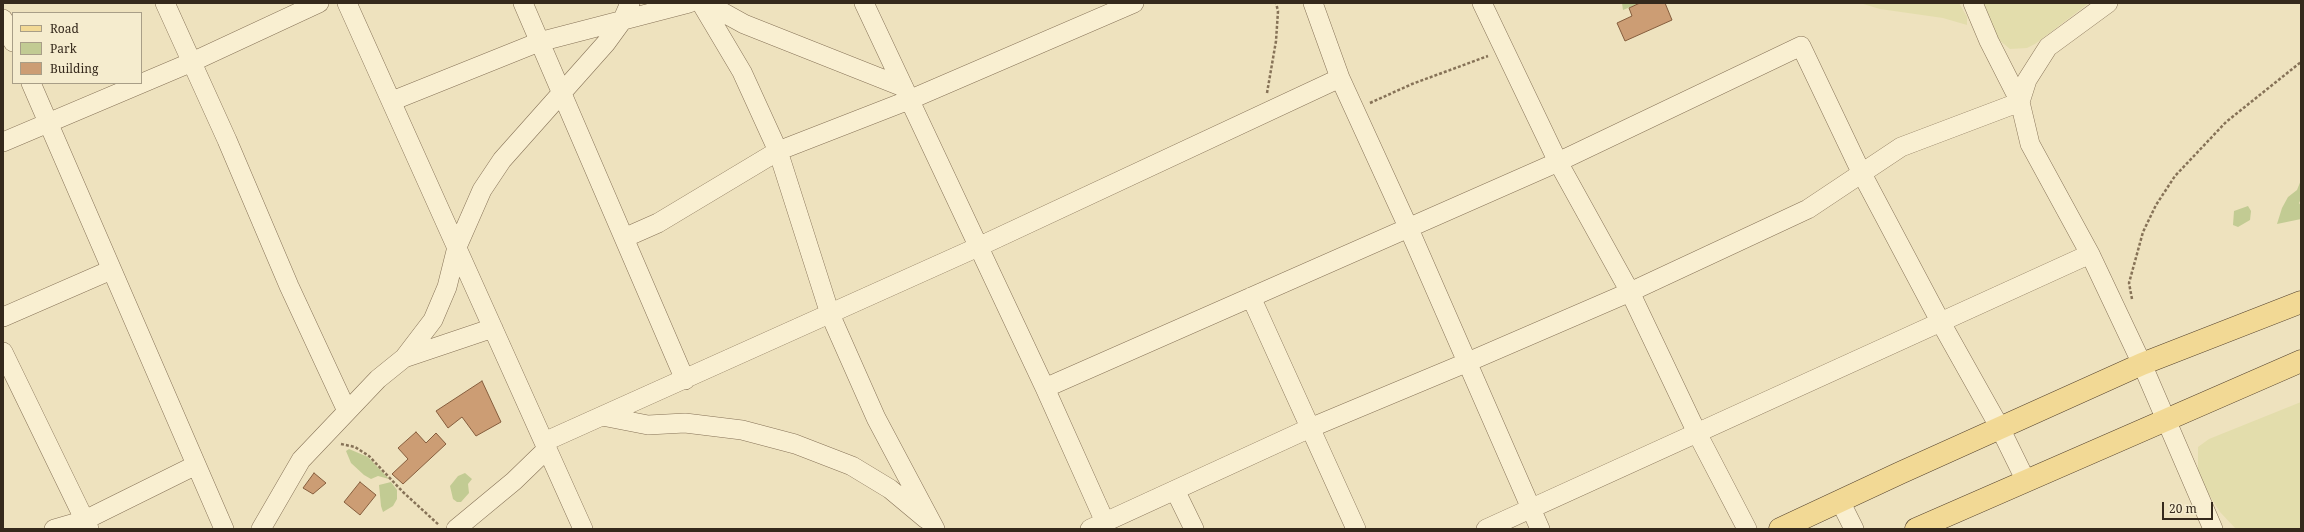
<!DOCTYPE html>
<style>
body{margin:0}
#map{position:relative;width:2304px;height:532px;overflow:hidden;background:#eee2be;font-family:"Noto Serif",serif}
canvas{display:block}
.frame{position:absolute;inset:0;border:4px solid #35291c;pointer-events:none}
.legend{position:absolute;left:12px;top:12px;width:130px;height:72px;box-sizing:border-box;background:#f5ecce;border:1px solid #a89e87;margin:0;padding:5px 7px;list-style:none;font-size:12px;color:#35291c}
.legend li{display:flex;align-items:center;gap:8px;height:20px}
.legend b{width:20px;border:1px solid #a89e87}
.scale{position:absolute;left:2162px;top:502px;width:51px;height:18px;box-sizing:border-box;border:2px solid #35291c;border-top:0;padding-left:5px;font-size:12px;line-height:14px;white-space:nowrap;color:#35291c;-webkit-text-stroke:3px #f5ecce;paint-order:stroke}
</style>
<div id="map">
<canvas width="2304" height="532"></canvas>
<div class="frame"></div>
<ul class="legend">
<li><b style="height:5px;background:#f2d995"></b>Road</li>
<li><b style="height:11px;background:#c2cb93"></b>Park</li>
<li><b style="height:11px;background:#cc9d74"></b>Building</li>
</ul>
<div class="scale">20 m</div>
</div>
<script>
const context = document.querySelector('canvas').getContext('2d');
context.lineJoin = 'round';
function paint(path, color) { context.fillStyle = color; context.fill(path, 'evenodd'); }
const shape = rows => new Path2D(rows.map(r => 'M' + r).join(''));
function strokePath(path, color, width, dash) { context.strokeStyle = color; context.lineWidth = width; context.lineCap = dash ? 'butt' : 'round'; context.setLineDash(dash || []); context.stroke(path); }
paint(shape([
 [1860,3,1959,3,1967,17,1967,25,1943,18,1880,9],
 [1980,3,2089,3,2035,44,2027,48,2010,49,1999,40],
 [2301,402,2301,529,2236,529,2220,512,2208,493,2198,471,2198,447,2209,439]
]), '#e3ddac');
paint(shape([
 [1622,3,1640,3,1623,10],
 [2301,180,2301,199,2299,203,2301,206,2301,219,2277,224,2282,208,2288,197,2297,190],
 [2248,206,2251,211,2250,220,2238,227,2233,225,2234,211],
 [349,449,368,457,389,479,378,476,371,479,364,475,351,463,346,451],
 [465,473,472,479,468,484,469,493,461,502,457,502,453,499,450,486,458,476],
 [391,482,397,490,397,499,393,506,383,512,381,506,379,485]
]), '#c2cb93');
const building = shape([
 [1640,3,1665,3,1672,20,1625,41,1617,23,1632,16,1629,8,1640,3],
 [482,381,501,422,476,436,462,417,448,428,436,411,482,381],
 [416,432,426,443,436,433,446,444,403,484,392,474,408,459,398,448,416,432],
 [314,473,326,483,313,494,303,488,314,473],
 [360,482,376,495,360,515,344,502,360,482]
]);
paint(building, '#cc9d74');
strokePath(building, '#855d3d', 1);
const street = shape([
 [165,3,227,140,289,286,347,411],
 [347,3,583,529],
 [523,3,624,238,658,223,778,151,909,100,1134,3],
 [701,3,742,72,778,151,830,314,876,418,935,529],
 [706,3,744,24,903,87],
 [864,3,1045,388,1105,522],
 [1313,3,1340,78,1409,229,1540,529],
 [1482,3,1558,162,1630,292,1697,433,1747,529],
 [1973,3,1989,41,2020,102,2030,144,2090,254,2142,364,2213,529],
 [3,19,13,42],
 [31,83,224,529],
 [392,101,539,42,689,3],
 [2020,102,2027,80,2048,47,2108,3],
 [3,142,192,62,319,3],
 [624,238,685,380],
 [1251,297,1356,529],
 [3,317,111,270],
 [3,352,89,529],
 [404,358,433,320,447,287,457,247,482,190,502,160,606,43,622,21,630,3],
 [1045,388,1558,162,1801,46,1861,172,1940,321,2000,428,2026,481],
 [602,416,648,425,685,423,742,430,795,444,852,466,890,489,926,519],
 [544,442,978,247,1340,78],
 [1175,490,1194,529],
 [1840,501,1854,529],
 [54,529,85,520,196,465],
 [261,529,301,460,378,379,404,358,493,328],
 [456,529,514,481,547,449],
 [1090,529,1310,428,1468,362,1630,292,1808,209,1901,147,2020,102],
 [1486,529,2090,254]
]);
const primary = shape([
 [1780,529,1900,473,2142,364,2301,302],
 [1916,529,2301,361]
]);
strokePath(street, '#867257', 20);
strokePath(primary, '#53402c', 23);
strokePath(shape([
 [1267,93,1276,41,1278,11,1276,3],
 [1370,103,1412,84,1488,56],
 [2132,299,2129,283,2143,232,2156,205,2175,176,2226,122,2301,62],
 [341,444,355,447,369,456,403,492,439,525]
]), '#867257', 2.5, [3, 2]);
strokePath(street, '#f9efd1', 19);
strokePath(primary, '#f2d995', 22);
</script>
